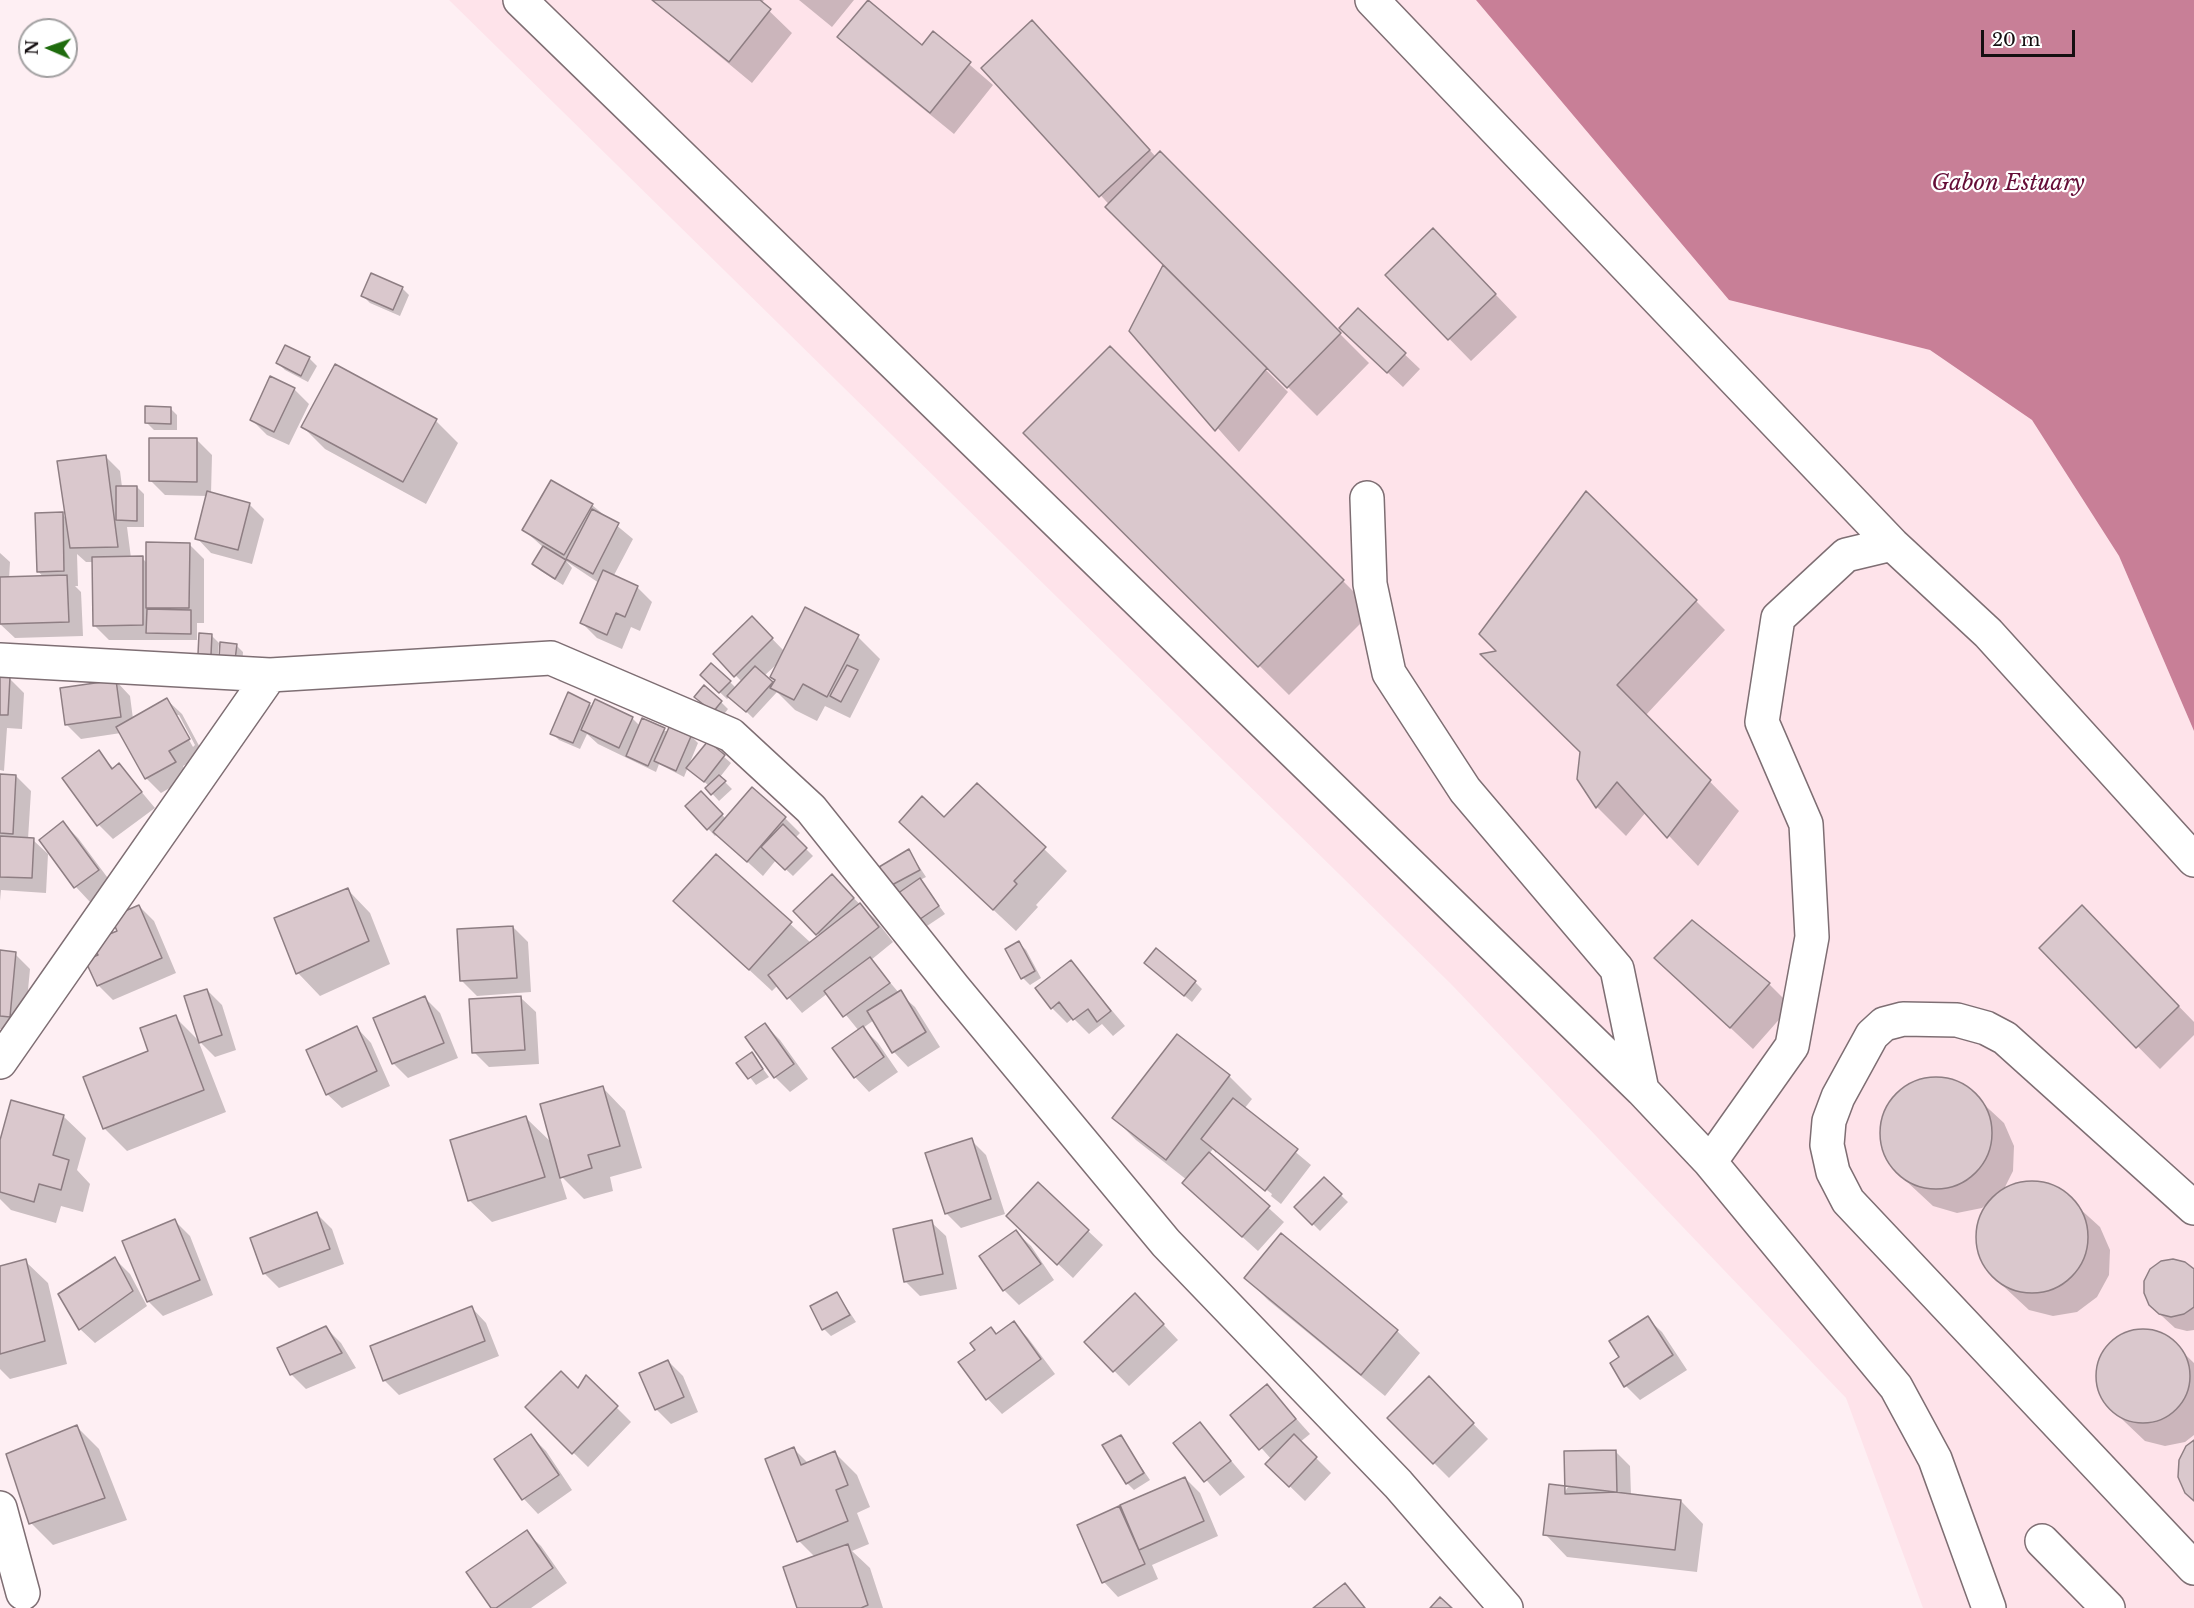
<!DOCTYPE html>
<style>
body{margin:0}
#map{position:relative;width:2194px;height:1608px;overflow:hidden;background:#feeff3;font-family:"Libre Baskerville",serif}
canvas{display:block}
.north{position:absolute;left:18px;top:18px;width:60px;height:60px;box-sizing:border-box;background:#fff;border:2px solid #a19fa0;border-radius:50%;rotate:272deg;font-size:16px;font-weight:700;line-height:24px;text-align:center;color:#150f11}
.north::after{content:'';display:block;margin:auto;width:21px;height:27px;background:#1f6c0e;clip-path:polygon(50% 0,100% 100%,50% 72%,0 100%)}
.scale{position:absolute;left:1981px;top:30px;width:94px;height:27px;box-sizing:border-box;border:3px solid #150f11;border-top:0;padding-left:8px;font-size:18px;line-height:21px;white-space:nowrap;color:#150f11;-webkit-text-stroke:4px #fff;paint-order:stroke}
</style>
<div id="map">
<canvas width="2194" height="1608"></canvas>
<div class="north">N</div>
<div class="scale">20 m</div>
</div>
<script>
const context = document.querySelector('canvas').getContext('2d');
context.lineJoin = 'round';
function paint(path, color) { context.fillStyle = color; context.fill(path, 'evenodd'); }
const shape = rows => new Path2D(rows.map(r => 'M' + r).join(''));
function strokePath(path, color, width, dash) { context.strokeStyle = color; context.lineWidth = width; context.lineCap = dash ? 'butt' : 'round'; context.setLineDash(dash || []); context.stroke(path); }
function drawText(font, color, halo, rows, align = 'center') {
  context.font = font + ' "Libre Baskerville",serif'; context.lineWidth = 4.5; context.setLineDash([]); context.textBaseline = 'middle'; context.strokeStyle = halo; context.fillStyle = color; for (const [text, x, y, turn = 0] of rows) {
    context.save(); context.translate(x, y); context.rotate((+turn || 0) * Math.PI / 180); context.textAlign = isNaN(turn) ? turn : align; if (halo) context.strokeText(text, 0, 0); context.fillText(text, 0, 0); context.restore();
  }
}
paint(shape([
 [449,0,1476,0,1729,300,1930,350,2032,420,2119,556,2194,731,2194,1608,1923,1608,1846,1398,1451,984]
]), '#fee3ea');
paint(shape([
 [1476,0,2194,0,2194,731,2119,556,2032,420,1930,350,1729,300]
]), '#c87f97');
paint(shape([
 [652,0,764,0,761,3,792,33,752,83],
 [799,0,854,0,832,27],
 [1032,22,1156,157,1160,154,1369,363,1317,416,1266,365,1264,368,1288,392,1239,452,1131,331,1165,265,983,68],
 [933,33,993,85,954,134,862,59,839,37,922,47],
 [1455,252,1517,317,1471,361,1387,275],
 [402,288,409,295,400,316,370,303,363,296],
 [1358,310,1420,369,1403,387,1356,343],
 [286,347,310,359,317,366,308,382,285,370,278,363],
 [1110,348,1373,611,1289,695,1025,433],
 [294,389,309,404,289,445,267,435,252,420],
 [170,408,177,415,177,430,154,430,147,423],
 [436,421,458,443,426,504,325,449,303,427],
 [197,440,212,455,211,494,249,504,264,519,252,564,211,553,197,538,208,496,165,495,150,480],
 [105,456,120,471,122,487,137,487,144,494,144,527,127,527,131,558,142,558,147,563,189,544,204,559,204,623,197,623,197,640,109,640,94,625,94,562,86,562,77,554,78,586,75,586,81,592,83,636,15,638,0,624,0,553,10,562,9,579,44,578,38,571,62,514,67,519],
 [592,505,633,539,613,577,637,587,652,602,640,631,631,627,622,649,597,638,582,623,599,583,566,561,572,568,563,585,541,571,534,564,544,548,524,530],
 [1696,601,1725,630,1645,716,1739,811,1698,866,1646,812,1626,836,1597,807,1581,752,1483,655],
 [752,618,785,652,858,637,880,659,850,718,825,706,817,721,795,710,777,692,753,718,730,696,727,699,709,682,730,682,736,688,742,682,715,654],
 [779,662,776,681,774,685,764,676],
 [212,636,219,643,217,662,206,661,199,654],
 [236,645,243,652,242,667,221,656],
 [0,678,9,678,24,693,22,729,7,728,4,771,0,770],
 [116,681,130,696,133,719,167,700,182,714,204,755,183,766,189,777,161,793,146,778,121,733,81,739,66,724],
 [175,715,179,715,195,745,193,747],
 [721,702,728,709,721,718,703,704],
 [589,704,593,707,632,718,640,726,691,736,698,743,688,767,708,743,731,763,720,777,732,789,719,801,707,788,709,786,688,767,684,777,659,764,656,772,598,744,587,734,580,749,559,740,552,733],
 [98,752,114,769,119,765,155,808,113,839,99,825],
 [0,775,16,776,31,791,28,839,33,840,48,854,46,893,1,890,0,901],
 [977,785,1067,871,1036,905,1038,907,1016,931,923,844],
 [701,793,726,819,785,818,800,833,795,838,813,856,793,876,776,860,763,876,717,834,715,836,687,806],
 [63,823,78,838,113,885,90,902,76,887,41,841],
 [909,851,926,877,920,880,945,914,921,930,891,885],
 [716,856,811,943,820,936,795,911,831,876,875,919,893,942,871,960,899,993,915,1007,940,1047,908,1067,894,1052,874,1020,863,1028,878,1043,898,1072,869,1092,855,1077,859,1031,828,993,802,1013,778,985,772,991,675,901],
 [348,890,370,913,390,964,320,996,298,973],
 [139,906,154,921,176,973,113,1000,98,985,100,956],
 [513,927,528,942,531,992,477,996,462,981],
 [2105,930,2194,1022,2194,1035,2160,1069,2041,948],
 [1019,943,1026,950,1041,978,1030,985,1023,978],
 [0,952,15,954,30,969,24,1032,0,1029],
 [1656,958,1769,984,1791,1006,1753,1049],
 [1071,962,1125,1026,1113,1036,1102,1024,1089,1034,1073,1018,1067,1023,1052,1008],
 [1153,970,1195,982,1202,989,1192,1002],
 [207,990,222,1005,236,1050,215,1057,198,1040,226,1112,127,1151,104,1128,150,1052,175,1017,200,1042],
 [425,998,440,1013,458,1058,408,1078,393,1063],
 [521,998,536,1012,539,1064,489,1067,474,1052],
 [765,1025,780,1040,808,1079,790,1092,775,1077,747,1037],
 [357,1028,371,1043,390,1086,342,1108,327,1094],
 [1177,1036,1229,1076,1252,1099,1244,1109,1311,1165,1281,1204,1271,1196,1272,1194,1216,1150,1216,1153,1213,1149,1209,1154,1284,1222,1258,1251,1199,1198,1187,1180,1136,1140,1114,1118],
 [752,1054,769,1077,756,1085,739,1063],
 [1938,1077,1962,1084,2004,1123,2014,1146,2013,1171,2003,1191,2009,1186,2034,1181,2057,1188,2100,1227,2110,1250,2109,1275,2097,1297,2077,1312,2053,1316,2029,1310,1987,1271,1977,1248,1978,1223,1988,1203,1982,1208,1957,1213,1933,1206,1891,1167,1882,1144,1882,1119,1894,1097,1914,1082],
 [603,1088,625,1111,642,1168,610,1177,613,1191,584,1199,559,1174,567,1199,492,1222,469,1200,526,1118,553,1144],
 [63,1116,86,1138,77,1170,90,1184,83,1212,61,1206,56,1223,11,1210,0,1199,0,1146],
 [971,1140,986,1155,1005,1214,961,1228,946,1213],
 [1324,1179,1348,1202,1320,1231,1296,1207],
 [317,1214,332,1229,344,1264,279,1288,264,1273],
 [175,1221,190,1236,213,1295,163,1316,148,1301],
 [931,1222,946,1236,957,1289,920,1296,906,1282],
 [1023,1231,1088,1231,1103,1245,1073,1278],
 [1016,1232,1031,1246,1054,1280,1019,1305,1004,1290,981,1257],
 [115,1259,130,1274,147,1306,95,1343,80,1329],
 [25,1261,48,1283,67,1364,10,1379,0,1369,0,1267],
 [2194,1271,2194,1330,2187,1331,2175,1328,2150,1305],
 [1246,1278,1397,1331,1420,1353,1385,1396,1268,1300],
 [837,1293,856,1322,831,1336,824,1329],
 [472,1308,486,1323,499,1356,399,1395,384,1380],
 [1150,1310,1178,1340,1129,1386,1086,1342],
 [1647,1318,1662,1332,1687,1370,1640,1400,1626,1386,1621,1357],
 [1014,1323,1028,1338,1055,1374,1002,1414,988,1399,960,1362,977,1350,991,1329,997,1335],
 [326,1328,341,1343,356,1368,306,1389,291,1374],
 [2145,1330,2165,1335,2194,1363,2194,1435,2185,1442,2165,1446,2145,1441,2106,1404,2098,1385,2099,1364,2108,1346,2125,1334],
 [668,1361,683,1376,698,1412,671,1424,656,1409],
 [586,1377,631,1422,588,1467,527,1407,579,1391],
 [1429,1378,1488,1439,1449,1478,1389,1418],
 [1267,1386,1310,1434,1300,1442,1331,1473,1305,1501,1267,1464,1272,1460,1233,1416],
 [1200,1424,1245,1477,1220,1496,1175,1443],
 [77,1427,99,1449,127,1520,53,1545,31,1523],
 [531,1436,546,1451,572,1490,538,1514,524,1499,496,1460],
 [1120,1436,1150,1480,1134,1490,1127,1483],
 [794,1449,808,1463,835,1453,857,1475,870,1507,857,1513,869,1544,852,1551,870,1568,883,1608,799,1608,815,1557,799,1541],
 [1615,1451,1630,1466,1631,1495,1681,1501,1703,1524,1697,1572,1567,1557,1545,1534,1567,1488],
 [1185,1478,1200,1493,1218,1536,1152,1565,1158,1579,1118,1597,1104,1582,1118,1508,1126,1515],
 [526,1532,541,1546,567,1583,531,1608,493,1608]
]), '#0003');
const building = shape([
 [652,0,760,0,771,9,729,62,652,0],
 [868,0,922,45,933,31,971,62,930,113,837,37,868,0],
 [1032,20,1150,150,1099,197,981,68,1032,20],
 [1160,151,1341,333,1287,388,1105,207,1160,151],
 [1433,228,1496,294,1448,340,1385,275,1433,228],
 [1163,265,1267,368,1215,431,1129,331,1163,265],
 [371,273,403,287,393,310,361,296,371,273],
 [1358,308,1406,353,1387,373,1339,328,1358,308],
 [285,345,310,357,301,376,276,363,285,345],
 [1110,346,1344,580,1258,667,1023,433,1110,346],
 [335,364,437,419,403,482,301,427,335,364],
 [270,376,295,388,274,432,250,420,270,376],
 [145,406,171,407,171,424,145,423,145,406],
 [149,438,197,438,197,482,149,481,149,438],
 [106,455,118,547,70,548,57,461,106,455],
 [551,480,593,504,564,555,522,530,551,480],
 [116,486,137,486,137,521,116,520,116,486],
 [207,491,250,503,238,550,195,539,207,491],
 [1586,491,1697,600,1617,685,1711,780,1667,838,1617,782,1596,808,1577,779,1580,752,1480,654,1496,651,1479,634,1586,491],
 [592,509,619,523,593,574,566,559,592,509],
 [63,512,64,571,37,572,35,513,63,512],
 [146,542,190,543,189,608,146,608,146,542],
 [543,546,566,560,555,579,532,564,543,546],
 [143,556,143,625,93,626,92,557,143,556],
 [603,570,638,586,625,617,616,613,607,635,580,623,603,570],
 [67,575,69,622,0,624,0,577,67,575],
 [805,607,859,635,827,697,803,684,794,700,770,688,775,680,770,677,805,607],
 [147,609,191,610,191,634,146,633,147,609],
 [752,616,773,638,734,677,713,654,752,616],
 [199,633,212,634,211,655,198,654,199,633],
 [220,642,237,644,235,660,219,659,220,642],
 [711,663,731,681,719,693,700,675,711,663],
 [847,665,858,670,841,702,830,696,847,665],
 [755,666,773,682,746,712,727,696,755,666],
 [0,676,10,677,8,715,0,715,0,676],
 [116,680,121,717,65,725,60,688,116,680],
 [704,685,722,701,713,712,694,697,704,685],
 [568,692,590,703,573,743,550,734,568,692],
 [167,698,190,739,169,751,176,762,145,779,116,727,167,698],
 [595,699,633,717,619,748,581,730,595,699],
 [642,718,665,728,648,766,626,756,642,718],
 [670,725,692,734,676,771,654,761,670,725],
 [708,741,725,755,704,782,686,768,708,741],
 [99,750,112,769,119,763,142,792,97,826,62,778,99,750],
 [0,774,16,775,13,834,0,833,0,774],
 [719,775,726,781,711,795,705,788,719,775],
 [977,783,1046,847,1014,881,1017,884,993,910,899,822,922,796,944,817,977,783],
 [752,787,786,817,747,862,713,832,752,787],
 [701,791,723,814,707,830,685,806,701,791],
 [63,821,99,870,74,888,39,840,63,821],
 [783,824,807,848,785,870,761,847,783,824],
 [0,836,34,838,32,878,0,877,0,836],
 [909,849,920,870,890,886,879,867,909,849],
 [716,854,792,922,749,970,673,901,716,854],
 [832,874,854,898,816,935,793,911,832,874],
 [920,878,939,906,913,924,894,896,920,878],
 [348,888,369,941,296,974,274,918,348,888],
 [860,903,879,927,787,999,768,975,860,903],
 [139,905,162,958,97,986,85,960,98,955,92,941,117,931,111,917,139,905],
 [2082,905,2179,1006,2136,1048,2039,948,2082,905],
 [1692,920,1770,983,1730,1028,1654,958,1692,920],
 [513,926,517,978,460,981,457,929,513,926],
 [1019,941,1035,971,1021,979,1005,949,1019,941],
 [1156,948,1196,981,1184,996,1144,963,1156,948],
 [0,950,16,952,10,1017,0,1016,0,950],
 [870,957,890,983,843,1017,824,991,870,957],
 [1071,960,1111,1011,1097,1022,1088,1009,1073,1020,1059,1002,1051,1009,1035,988,1071,960],
 [207,989,222,1035,199,1043,184,996,207,989],
 [901,990,926,1032,892,1053,867,1011,901,990],
 [425,996,444,1043,392,1064,373,1018,425,996],
 [521,996,525,1050,472,1053,469,999,521,996],
 [176,1015,204,1090,103,1129,83,1077,148,1051,140,1028,176,1015],
 [765,1023,794,1064,774,1078,745,1037,765,1023],
 [357,1026,377,1071,326,1095,306,1050,357,1026],
 [863,1026,884,1057,854,1078,832,1048,863,1026],
 [1177,1034,1230,1075,1166,1160,1112,1118,1177,1034],
 [752,1052,763,1069,748,1079,736,1063,752,1052],
 '1880 1133a56 56 0 1 1 112 0a56 56 0 1 1-112 0Z',
 [603,1086,620,1146,588,1155,592,1168,560,1178,540,1104,603,1086],
 [1233,1098,1298,1149,1265,1191,1201,1139,1233,1098],
 [11,1100,64,1115,53,1155,69,1160,61,1190,39,1184,34,1202,0,1192,0,1140,11,1100],
 [526,1116,545,1177,468,1201,450,1140,526,1116],
 [972,1138,991,1199,945,1214,925,1153,972,1138],
 [1209,1152,1270,1206,1242,1237,1182,1183,1209,1152],
 [1324,1177,1342,1194,1312,1225,1294,1207,1324,1177],
 '1976 1237a56 56 0 1 1 112 0a56 56 0 1 1-112 0Z',
 [1038,1182,1089,1230,1057,1265,1006,1216,1038,1182],
 [317,1212,330,1249,263,1274,250,1238,317,1212],
 [175,1219,200,1280,147,1302,122,1241,175,1219],
 [932,1220,943,1274,904,1282,893,1229,932,1220],
 [1016,1230,1041,1264,1003,1291,979,1256,1016,1230],
 [1281,1233,1398,1330,1361,1375,1244,1278,1281,1233],
 [115,1257,133,1291,79,1330,58,1294,115,1257],
 [26,1259,45,1341,0,1354,0,1266,26,1259],
 [2173,1259,2185,1262,2194,1269,2194,1307,2184,1314,2171,1317,2159,1314,2149,1305,2144,1293,2144,1281,2150,1269,2161,1261,2173,1259],
 [837,1292,850,1315,822,1330,810,1306,837,1292],
 [1135,1293,1164,1324,1113,1372,1084,1342,1135,1293],
 [472,1306,485,1341,383,1381,370,1346,472,1306],
 [1648,1316,1673,1355,1624,1387,1610,1363,1619,1357,1609,1341,1648,1316],
 [1014,1321,1041,1359,986,1400,958,1362,975,1350,970,1343,991,1327,996,1334,1014,1321],
 [326,1326,342,1353,290,1375,277,1348,326,1326],
 '2096 1376a47 47 0 1 1 94 0a47 47 0 1 1-94 0Z',
 [668,1360,684,1397,655,1410,639,1373,668,1360],
 [561,1371,578,1388,586,1375,618,1406,572,1454,525,1407,561,1371],
 [1429,1376,1474,1423,1433,1464,1387,1418,1429,1376],
 [1267,1384,1296,1419,1259,1450,1230,1415,1267,1384],
 [1200,1422,1231,1461,1204,1482,1173,1443,1200,1422],
 [77,1425,105,1498,29,1524,6,1454,77,1425],
 [531,1434,559,1475,522,1500,494,1459,531,1434],
 [1294,1434,1317,1457,1289,1487,1265,1464,1294,1434],
 [1121,1435,1144,1473,1126,1484,1102,1445,1121,1435],
 [2194,1440,2194,1501,2185,1493,2178,1477,2179,1460,2186,1446,2194,1440],
 [794,1447,801,1465,835,1451,848,1485,836,1490,848,1521,797,1542,765,1459,794,1447],
 [1616,1450,1617,1492,1565,1494,1564,1451,1616,1450],
 [1185,1477,1204,1521,1139,1550,1120,1505,1185,1477],
 [1549,1484,1681,1500,1675,1550,1543,1535,1549,1484],
 [1119,1506,1145,1564,1102,1583,1077,1525,1119,1506],
 [527,1530,553,1568,496,1608,491,1608,466,1572,527,1530],
 [848,1544,868,1605,861,1608,797,1608,783,1567,848,1544],
 [1345,1583,1365,1608,1313,1608,1345,1583],
 [1440,1597,1452,1608,1430,1608,1440,1597]
]);
paint(building, '#dac8cd');
strokePath(building, '#8e7e83', 1.5);
const minor = shape([
 [520,0,1642,1090,1710,1162,1896,1387,1935,1459,1989,1608],
 [1372,0,1892,544],
 [1367,498,1370,584,1389,673,1465,790,1617,969,1642,1090],
 [0,660,270,675,551,658,731,735,811,809,954,988,1166,1243,1398,1484,1506,1608],
 [0,1062,270,675],
 [1710,1162,1792,1046,1812,937,1806,824,1762,722,1778,618,1846,555,1892,544,1988,633,2194,860],
 [2194,1208,2005,1038,1986,1028,1957,1020,1903,1019,1884,1024,1872,1035,1838,1097,1829,1121,1827,1145,1833,1172,1848,1201,2194,1568],
 [0,1508,23,1593],
 [2042,1541,2108,1608]
]);
strokePath(minor, '#7e6e73', 36);
strokePath(minor, '#fff', 33);
drawText('italic 22px', '#650d37', '#fff', [
 ["Gabon Estuary",2008,184]
]);
</script>
